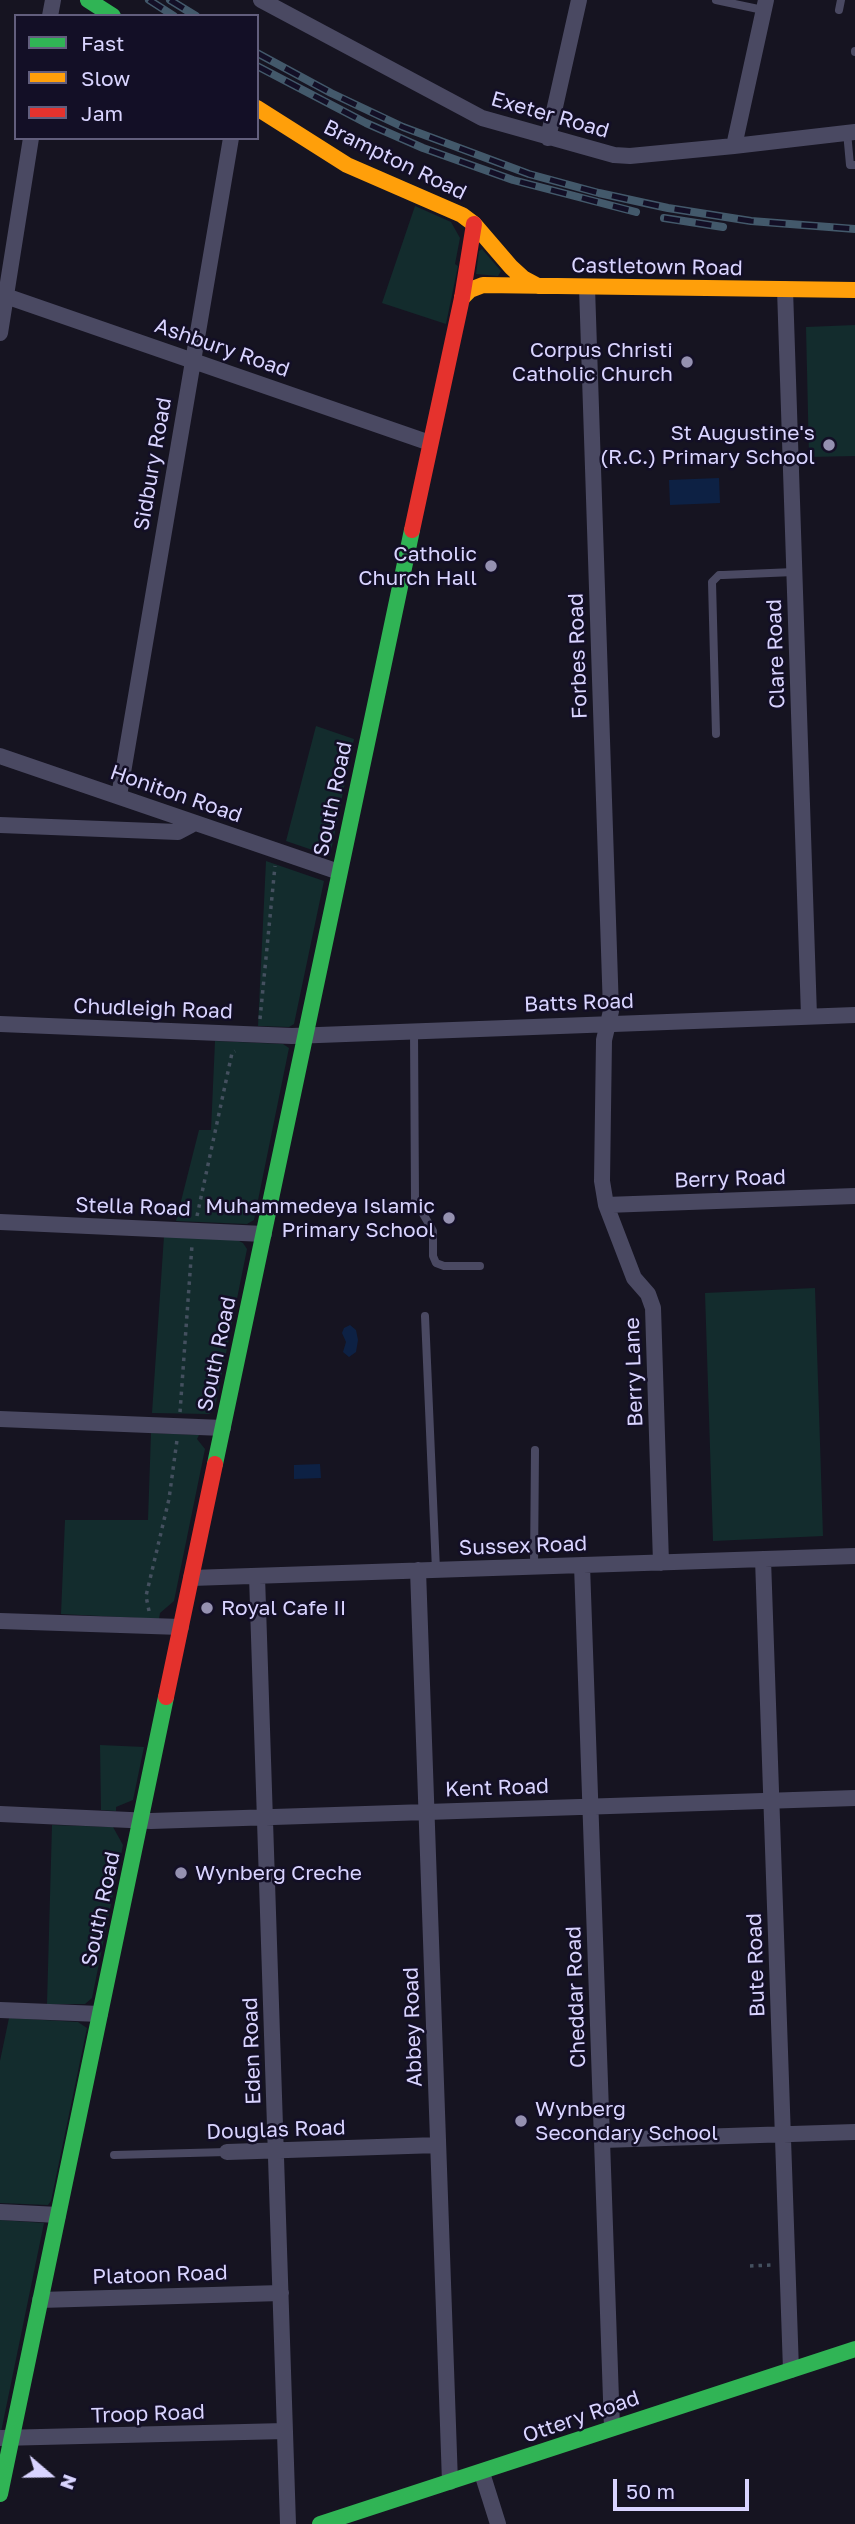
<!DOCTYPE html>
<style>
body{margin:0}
#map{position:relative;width:855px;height:2524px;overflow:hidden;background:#161421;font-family:"Golos Text",sans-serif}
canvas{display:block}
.legend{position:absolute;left:14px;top:14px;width:245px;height:126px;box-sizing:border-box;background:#130f26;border:2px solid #625e7d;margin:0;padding:9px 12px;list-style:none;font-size:21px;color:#d9d4ff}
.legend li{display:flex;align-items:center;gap:14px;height:35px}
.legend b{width:35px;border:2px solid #625e7d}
.north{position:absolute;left:14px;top:2440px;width:70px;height:70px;-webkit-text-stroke:5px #130f26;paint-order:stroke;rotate:110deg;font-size:19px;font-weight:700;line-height:28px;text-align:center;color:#d9d4ff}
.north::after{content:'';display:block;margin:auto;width:24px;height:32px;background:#d9d4ff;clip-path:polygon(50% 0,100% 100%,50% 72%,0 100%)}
.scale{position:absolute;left:613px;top:2479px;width:136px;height:32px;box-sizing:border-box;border:4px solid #d9d4ff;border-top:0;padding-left:9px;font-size:21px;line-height:24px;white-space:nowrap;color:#d9d4ff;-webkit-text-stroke:5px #130f26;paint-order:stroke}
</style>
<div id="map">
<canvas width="855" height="2524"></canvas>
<ul class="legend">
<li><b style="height:9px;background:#30b455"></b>Fast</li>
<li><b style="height:9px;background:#ff9f0a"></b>Slow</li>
<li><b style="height:9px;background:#e5322d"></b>Jam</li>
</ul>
<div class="north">N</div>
<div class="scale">50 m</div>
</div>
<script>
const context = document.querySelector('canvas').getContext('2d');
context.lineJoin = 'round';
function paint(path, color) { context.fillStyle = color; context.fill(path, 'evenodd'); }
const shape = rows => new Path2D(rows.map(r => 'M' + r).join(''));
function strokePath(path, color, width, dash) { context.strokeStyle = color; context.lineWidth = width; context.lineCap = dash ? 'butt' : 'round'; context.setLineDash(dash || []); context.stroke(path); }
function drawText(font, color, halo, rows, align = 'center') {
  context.font = font + ' "Golos Text",sans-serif'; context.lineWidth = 5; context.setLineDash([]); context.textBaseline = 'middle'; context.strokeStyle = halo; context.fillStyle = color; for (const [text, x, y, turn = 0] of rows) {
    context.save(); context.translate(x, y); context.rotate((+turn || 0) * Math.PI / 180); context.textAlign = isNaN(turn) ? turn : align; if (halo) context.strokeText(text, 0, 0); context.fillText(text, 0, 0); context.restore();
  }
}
paint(shape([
 [415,206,451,222,460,238,455,264,458,266,446,324,382,303],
 [482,249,501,271,498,276,476,274,479,251],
 [855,325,855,456,809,457,806,327],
 [316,726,354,739,330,856,286,841],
 [266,861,324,881,294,1024,289,1027,258,1026],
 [215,1041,283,1044,289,1048,254,1220,247,1224,176,1221,199,1130,211,1130],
 [164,1236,237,1240,243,1243,247,1249,215,1408,209,1414,152,1413],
 [815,1288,823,1536,713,1541,705,1293],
 [151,1433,199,1435,197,1439,205,1449,174,1601,160,1613,159,1619,61,1614,65,1520,148,1520],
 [100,1745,144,1747,133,1800,116,1807,116,1811,101,1810],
 [52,1825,113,1827,123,1845,92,1998,85,2004,47,2004],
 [9,2018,78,2022,87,2028,51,2201,48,2205,0,2203,0,2061],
 [0,2220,44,2223,1,2432,0,2432]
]), '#132c2d');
paint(shape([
 [719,478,720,503,670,505,669,480],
 [350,1325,356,1330,358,1340,356,1352,349,1357,343,1352,346,1342,342,1333,344,1328],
 [320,1464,321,1478,294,1479,294,1465]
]), '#0d2144');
strokePath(shape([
 [260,1019,275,866],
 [197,1216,232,1053,235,1051],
 [180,1412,192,1245],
 [149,1611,146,1596,169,1499,177,1440],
 [750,2266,771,2265]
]), '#44505f', 3.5, [3.5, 5]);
strokePath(shape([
 [716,0,763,10],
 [839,10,841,0],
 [855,51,855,52],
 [847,132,850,165,855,165],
 [716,734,712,582,719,575,723,575,794,572],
 [414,1030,415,1200,433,1231,433,1256,436,1263,444,1266,480,1266],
 [425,1316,436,1570],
 [534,1567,535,1450],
 [114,2155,227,2152]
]), '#4a4962', 8);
strokePath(shape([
 [261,0,482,118,614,155,630,156,734,146,855,132],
 [50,16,53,0],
 [548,138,579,0],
 [734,146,766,0],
 [587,287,611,1011,604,1040,602,1181,606,1205,634,1278,648,1294,653,1308,661,1563],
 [785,289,809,1016],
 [0,294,430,443],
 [0,333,31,138],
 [0,756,339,872],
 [119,796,231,138],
 [0,825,178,832,195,823],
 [0,1024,292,1036,855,1015],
 [606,1205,855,1196],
 [0,1222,264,1234],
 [0,1419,223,1428],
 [763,1559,791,2370],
 [582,1565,612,2428],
 [418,1570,450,2482],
 [257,1576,288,2524],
 [191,1578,855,1556],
 [0,1621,181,1627],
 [0,1814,151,1821,855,1798],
 [0,2010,100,2014],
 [602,2140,855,2132],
 [227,2152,438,2145],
 [0,2212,58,2215],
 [40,2300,281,2293],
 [0,2438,285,2431],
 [482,2473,498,2524]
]), '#4a4962', 16);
strokePath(shape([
 [88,0,113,16],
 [215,1464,412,530],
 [0,2494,166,1697],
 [320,2524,855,2349]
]), '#30b455', 16);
strokePath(shape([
 [257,108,347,165,462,215,474,224,511,267,523,278,538,286],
 [462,298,470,290,483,285,855,290]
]), '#ff9f0a', 16);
strokePath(shape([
 [412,530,462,298,474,224],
 [166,1697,215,1464]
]), '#e5322d', 16);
const rail = shape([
 [149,0,174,16],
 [170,0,196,16],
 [257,53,331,93,403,127,529,174,599,193,668,208,751,221,855,229],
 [257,66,366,123,423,148,513,180,636,212],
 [664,218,723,227]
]);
strokePath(rail, '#43596b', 8);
strokePath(rail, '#130f26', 5, [16]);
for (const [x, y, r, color] of [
 [687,362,7,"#9591b1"],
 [829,445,7,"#9591b1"],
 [491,566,7,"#9591b1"],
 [449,1218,7,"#9591b1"],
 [207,1608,7,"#9591b1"],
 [181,1873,7,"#9591b1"],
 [521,2121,7,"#9591b1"]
]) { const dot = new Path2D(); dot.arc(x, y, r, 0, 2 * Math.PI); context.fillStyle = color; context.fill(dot); strokePath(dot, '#130f26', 2.5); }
drawText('21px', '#d9d4ff', '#130f26', [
 ["Exeter Road",550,115,16],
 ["Brampton Road",395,160,26],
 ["Castletown Road",657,267,1],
 ["Ashbury Road",222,348,19],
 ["Sidbury Road",153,464,-80],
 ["Clare Road",776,654,-92],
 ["Forbes Road",578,656,-92],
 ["Honiton Road",176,794,19],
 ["South Road",333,799,-78],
 ["Batts Road",579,1003,-2],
 ["Chudleigh Road",153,1009,2],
 ["Berry Road",730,1179,-2],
 ["Stella Road",133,1207,2],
 ["South Road",217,1354,-78],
 ["Berry Lane",634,1372,-92],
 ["Sussex Road",523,1546,-2],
 ["Kent Road",497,1788,-2],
 ["South Road",101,1909,-78],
 ["Bute Road",756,1965,-92],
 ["Cheddar Road",576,1997,-92],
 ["Abbey Road",413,2027,-92],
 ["Eden Road",252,2051,-92],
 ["Douglas Road",276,2130,-2],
 ["Platoon Road",160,2275,-2],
 ["Troop Road",148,2414,-2],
 ["Ottery Road",581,2417,-19]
]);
drawText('21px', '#d9d4ff', '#130f26', [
 ["Corpus Christi",673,350],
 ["Catholic Church",673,374],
 ["St Augustine's",815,433],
 ["(R.C.) Primary School",815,457],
 ["Catholic",477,554],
 ["Church Hall",477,578],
 ["Muhammedeya Islamic",435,1206],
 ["Primary School",435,1230],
 ["Royal Cafe II",221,1608,"left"],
 ["Wynberg Creche",195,1873,"left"],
 ["Wynberg",535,2109,"left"],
 ["Secondary School",535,2133,"left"]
], 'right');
</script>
